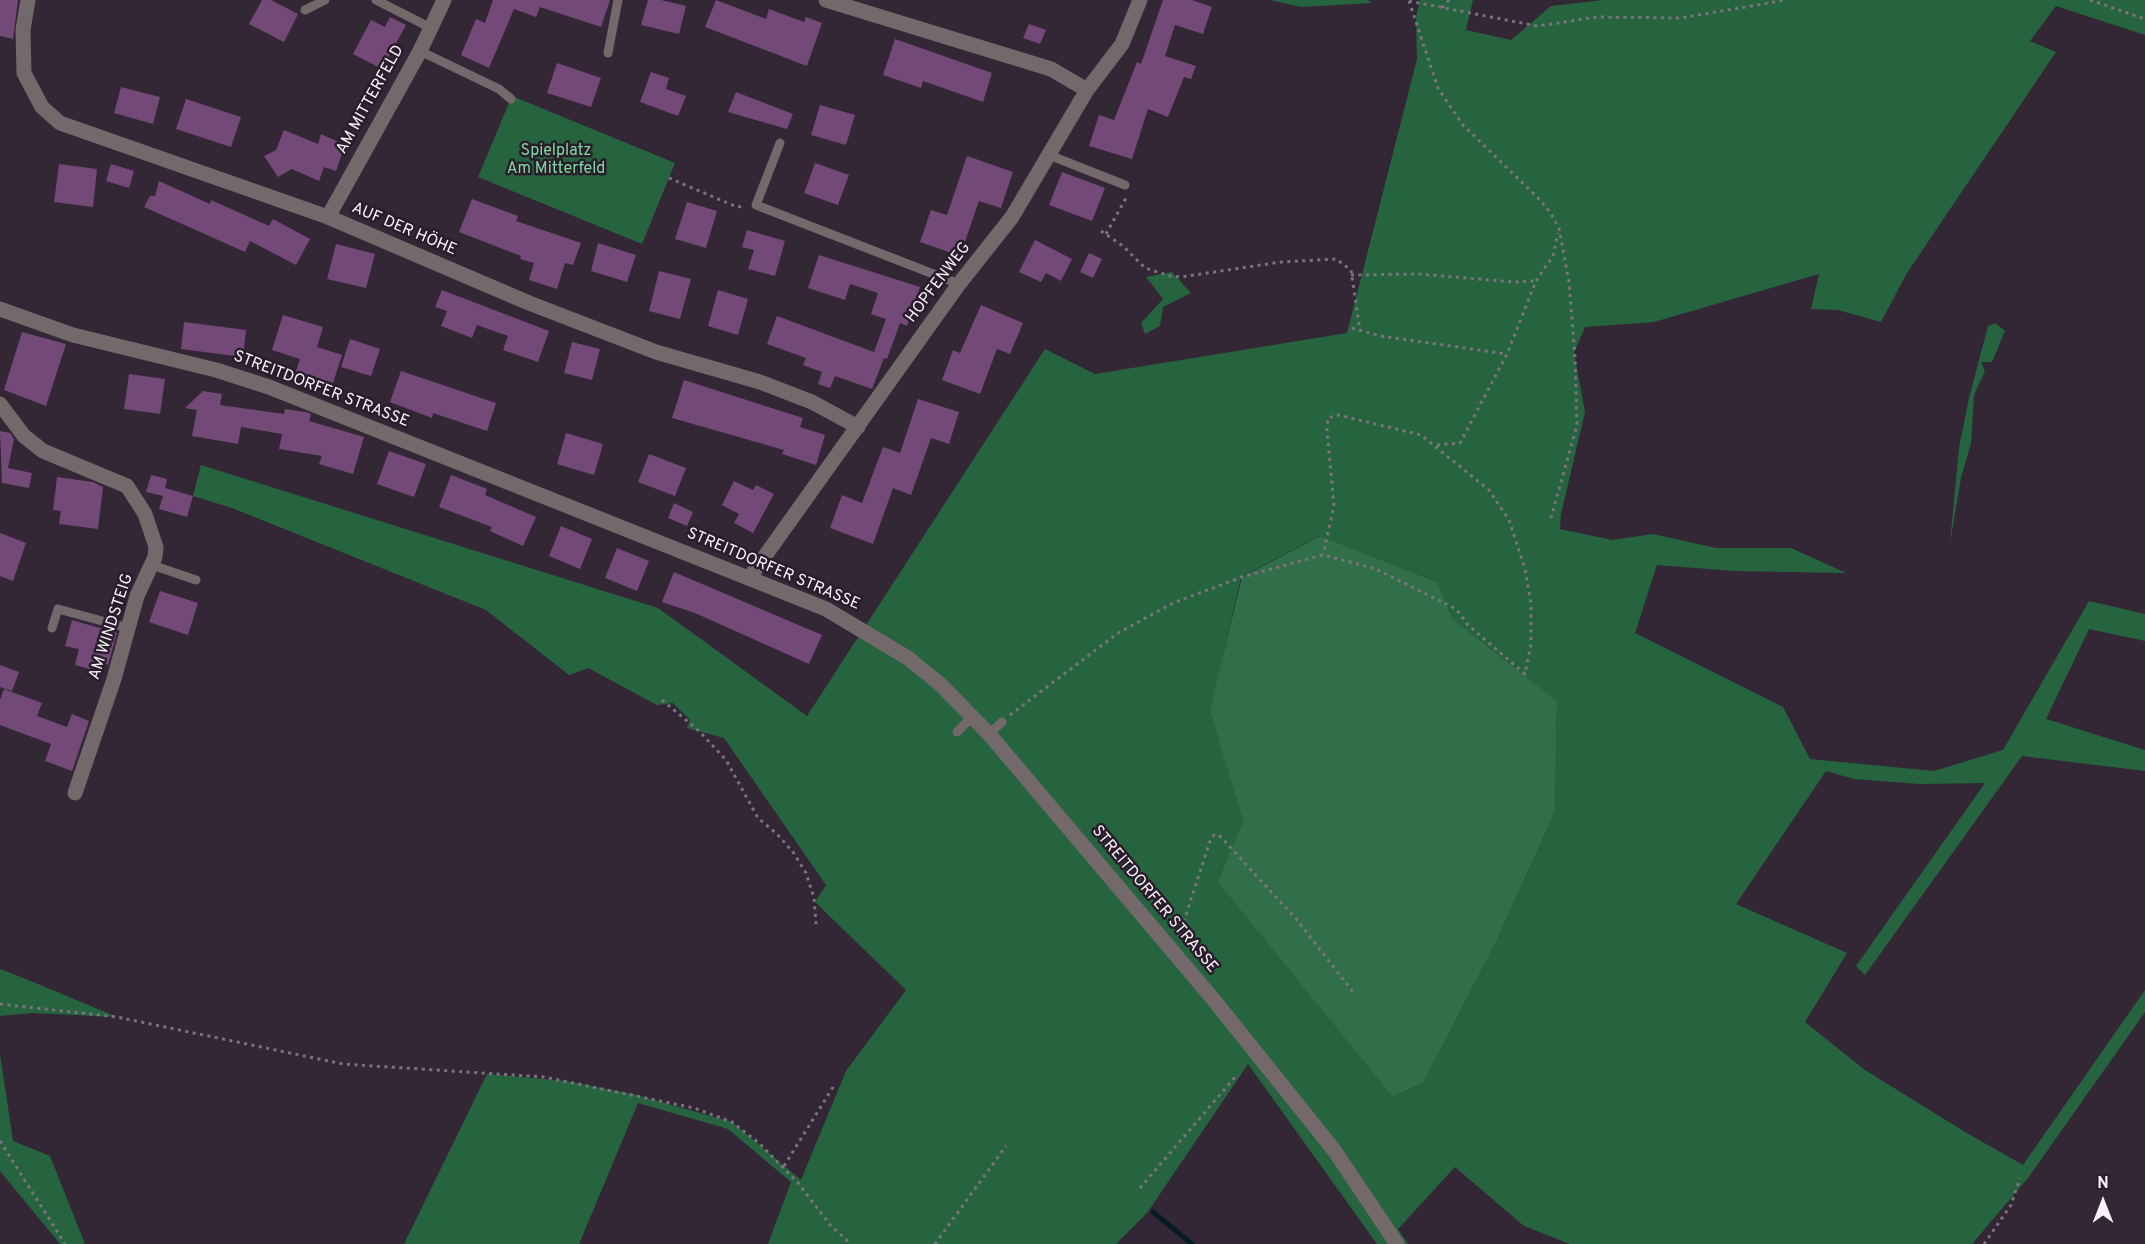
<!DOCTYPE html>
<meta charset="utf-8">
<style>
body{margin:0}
#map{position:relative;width:2145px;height:1244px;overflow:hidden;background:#332735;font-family:Overpass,sans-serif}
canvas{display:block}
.north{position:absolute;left:2073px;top:1172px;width:60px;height:60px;-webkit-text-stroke:4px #291d2b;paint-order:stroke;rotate:0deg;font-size:16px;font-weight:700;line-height:24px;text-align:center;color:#faf1fb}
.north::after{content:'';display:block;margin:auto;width:21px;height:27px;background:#faf1fb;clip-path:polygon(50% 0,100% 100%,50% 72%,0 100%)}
</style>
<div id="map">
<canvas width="2145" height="1244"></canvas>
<div class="north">N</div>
</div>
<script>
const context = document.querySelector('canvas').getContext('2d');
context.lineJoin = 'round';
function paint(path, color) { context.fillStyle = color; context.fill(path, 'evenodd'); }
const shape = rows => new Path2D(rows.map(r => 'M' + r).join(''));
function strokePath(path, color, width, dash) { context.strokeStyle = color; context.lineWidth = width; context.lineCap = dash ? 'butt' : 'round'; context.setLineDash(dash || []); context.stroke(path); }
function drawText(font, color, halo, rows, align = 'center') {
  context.font = font + ' Overpass,sans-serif'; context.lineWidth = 5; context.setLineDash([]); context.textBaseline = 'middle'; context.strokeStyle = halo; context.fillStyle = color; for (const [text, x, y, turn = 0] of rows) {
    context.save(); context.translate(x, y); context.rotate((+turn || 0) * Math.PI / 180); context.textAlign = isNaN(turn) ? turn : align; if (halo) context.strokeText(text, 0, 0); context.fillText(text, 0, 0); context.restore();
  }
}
paint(shape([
 [1270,0,1367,0,1372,3,1301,7],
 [1420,0,1473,0,1466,30,1511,40,1551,6,1603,0,2145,0,2145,35,2056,6,2030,41,2056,52,1907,273,1881,322,1838,310,1811,309,1819,274,1654,322,1585,327,1574,353,1585,412,1561,514,1560,529,1612,540,1653,534,1716,548,1791,548,1846,573,1734,571,1657,565,1635,633,1783,707,1810,759,1934,771,2003,750,2089,601,2145,614,2145,641,2089,629,2046,719,2145,750,2145,771,2022,756,1865,975,1856,966,1985,783,1919,784,1854,779,1826,771,1736,904,1847,953,1805,1022,1865,1070,1965,1132,2023,1165,2145,990,2145,1012,2028,1178,1972,1244,1570,1244,1524,1226,1455,1167,1398,1229,1408,1244,1377,1244,1248,1064,1147,1213,1116,1244,768,1244,791,1182,728,1129,638,1103,579,1244,404,1244,487,1074,566,1081,633,1094,732,1122,801,1180,846,1071,906,990,815,902,826,885,724,738,687,728,690,720,673,703,657,705,588,668,569,675,486,610,232,508,193,496,201,465,658,608,807,716,1045,349,1095,374,1347,333,1417,59,1416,17],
 [1319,536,1437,582,1453,619,1557,701,1555,812,1496,942,1424,1082,1393,1097,1243,822,1211,710,1241,577],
 [512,96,675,163,642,244,478,177],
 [1172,272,1191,293,1163,307,1160,326,1145,334,1141,323,1163,299,1146,277],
 [1995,323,2005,331,1992,362,1981,362,1985,371,1974,395,1971,443,1961,478,1950,543,1959,448,1969,398,1988,326],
 [0,969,26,979,117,1017,32,1013,0,1016],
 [0,1054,13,1141,50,1156,85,1244,60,1244,0,1171]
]), '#266440');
paint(shape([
 [1320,536,1437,582,1453,619,1557,701,1555,812,1496,942,1424,1082,1393,1097,1218,882,1243,822,1210,710,1242,577]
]), '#306f4a');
strokePath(shape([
 [1153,1212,1192,1244]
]), '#041c25', 5);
paint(shape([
 [0,0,18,0,13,39,0,36],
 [262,0,271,0,298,14,284,42,249,24],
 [493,0,610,0,601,27,540,7,536,17,514,9,489,68,461,55,476,19,485,23],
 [648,0,661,0,686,6,679,34,641,25],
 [716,0,766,19,769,9,804,22,806,17,822,23,807,66,705,27],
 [1163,0,1192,0,1212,7,1203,34,1175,25,1165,56,1196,66,1191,79,1184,77,1168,117,1148,109,1132,159,1089,146,1099,115,1114,120,1137,62,1141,64],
 [390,17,406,25,382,69,353,54,371,20,385,27],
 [1029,24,1046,30,1040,44,1023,38],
 [895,39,992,73,983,102,923,81,921,88,883,75],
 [557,63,601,78,591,107,547,93],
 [651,72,669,78,666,89,686,96,678,116,640,102],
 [121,87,160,97,153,124,114,113],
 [736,92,793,114,787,129,728,112],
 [186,99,241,117,231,147,176,129],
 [820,105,855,115,846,145,811,135],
 [284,130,318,144,321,134,345,145,336,171,324,167,319,181,292,169,278,177,264,156,276,150],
 [967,156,1013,172,1001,208,979,201,960,256,920,242,931,210,947,215],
 [815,163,849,175,838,205,804,193],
 [59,164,97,169,93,207,54,202],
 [111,164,134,171,129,188,106,181],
 [1062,172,1105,188,1092,221,1049,205],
 [159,181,210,204,211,200,269,226,273,219,310,239,296,265,250,241,245,252,144,207,150,196,155,196],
 [472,199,518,216,516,221,581,243,573,265,565,263,557,289,529,280,534,263,520,259,521,256,459,232],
 [687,202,717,211,706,248,675,239],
 [747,230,785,241,775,276,748,269,754,250,742,247],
 [1035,240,1072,259,1061,281,1046,273,1041,282,1019,272],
 [598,243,636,255,627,282,591,271],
 [336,244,375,254,366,288,327,279],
 [1089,253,1102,259,1093,278,1080,272],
 [819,255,920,287,907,326,900,323,887,359,884,358,872,389,835,376,830,388,818,384,822,372,803,365,806,358,767,344,777,316,874,352,886,319,871,314,878,293,850,284,845,300,808,288],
 [659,271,691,279,680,319,649,311],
 [442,290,549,331,538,362,503,350,508,336,477,325,472,338,441,326,447,311,435,307],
 [718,290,748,299,738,335,708,326],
 [981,305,1023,323,1010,354,997,349,980,394,942,380,953,350,960,353],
 [283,315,323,327,317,347,342,355,333,383,296,371,300,359,272,350],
 [184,322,246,330,243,357,181,349],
 [22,332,66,344,46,406,4,390],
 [350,339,380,349,371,376,341,367],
 [572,342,600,349,592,380,564,373],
 [401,371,496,403,487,431,433,413,432,418,390,402],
 [129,374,165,379,160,414,124,409],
 [684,380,803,418,800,427,825,435,816,465,782,454,784,450,672,418],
 [203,391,222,394,220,405,284,414,285,409,306,412,311,414,309,421,364,437,353,474,319,464,322,456,279,449,282,434,241,427,238,444,192,436,197,410,185,408],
 [918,399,959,412,949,444,931,438,911,495,893,488,873,544,830,528,842,495,862,503,883,447,900,453],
 [0,431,10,433,14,439,8,468,32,473,29,488,2,483],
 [566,433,603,444,594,475,557,464],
 [389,451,426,464,414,497,377,484],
 [649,454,686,468,675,496,638,482],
 [151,475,167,479,165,488,193,496,187,517,159,509,163,496,146,492],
 [451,475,487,489,485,495,536,517,523,546,490,531,492,527,439,507],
 [57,477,93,482,103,487,98,529,59,524,61,511,53,510],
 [734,481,753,490,756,485,774,494,753,533,734,523,739,514,722,505],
 [674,503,693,512,687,526,668,518],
 [561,526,592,539,580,569,549,556],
 [0,533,26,543,13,581,0,576],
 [617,548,649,561,637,591,605,578],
 [674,572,822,635,809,664,695,613,662,602],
 [160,591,198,603,188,635,149,622],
 [72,620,117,633,108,665,102,663,100,672,75,665,79,649,65,646],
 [0,665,19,672,12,691,0,687],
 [4,689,42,703,37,716,67,727,72,714,89,721,72,771,45,761,51,744,0,725,0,700]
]), '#734978');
strokePath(shape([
 [2090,0,2145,19],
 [1409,1,1438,88,1462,124,1538,198,1550,212,1559,228,1569,282,1575,357,1577,425,1551,518],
 [1409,1,1537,26,1598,17,1681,18,1786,0],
 [1442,8,1449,0],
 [669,178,737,207,745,206],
 [1101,231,1123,246,1145,268,1170,276,1181,277,1281,262,1336,259,1351,270,1360,331],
 [1106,234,1126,198],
 [1351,275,1420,274,1513,282,1536,281],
 [1352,328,1380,336,1507,354],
 [1437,445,1460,443,1507,354,1536,281,1553,256,1558,233],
 [662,700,699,731,726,760,758,818,777,834,793,852,806,873,814,898,816,924],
 [1010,715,1118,633,1173,603,1242,577,1323,555,1376,569,1456,609,1468,625,1525,674,1531,644,1531,604,1525,569,1509,520,1489,490,1421,435,1338,415,1328,418,1327,430,1334,506,1323,555],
 [1179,936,1210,841,1214,835,1219,835,1297,920,1353,992],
 [0,1004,117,1017,343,1064,544,1077,694,1108,732,1122,759,1143,798,1183,831,1226,851,1244],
 [0,1141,65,1244],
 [784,1166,835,1084],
 [1140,1188,1236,1076],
 [935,1244,1006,1146],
 [1984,1244,2011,1205,2020,1178]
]), '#7d737f', 3, [3, 4.5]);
strokePath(shape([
 [376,0,431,28],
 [305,10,325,0],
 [420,51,499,89,511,99],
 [608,53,618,0],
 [780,143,756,205,959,284],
 [1049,155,1125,185],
 [152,565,196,580],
 [52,628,58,609,128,628],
 [957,732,972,717],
 [989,734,1002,722]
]), '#73696a', 9);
strokePath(shape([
 [28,0,23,30,24,73,42,107,60,123,328,217,529,303,656,352,760,382,812,402,858,427],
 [826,0,1051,69,1087,90],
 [328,217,420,51,444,0],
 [0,309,73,335,216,370,269,387,826,609,908,658,941,685,989,734,1213,999,1334,1150,1397,1244],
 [0,404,24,436,43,451,127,486,145,514,156,547,155,557,137,596,114,679,75,793],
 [750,577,959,284,1012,217,1087,90,1122,44,1140,0]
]), '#73696a', 15);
drawText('16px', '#faf1fb', '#291d2b', [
 ["AM MITTERFELD",371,100,-61],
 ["AUF DER HÖHE",404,230,23],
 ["HOPFENWEG",939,283,-53],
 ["STREITDORFER STRASSE",321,390,21],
 ["STREITDORFER STRASSE",773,570,23],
 ["AM WINDSTEIG",112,627,-72],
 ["STREITDORFER STRASSE",1154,900,50]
]);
drawText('16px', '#7fd9a1', '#291d2b', [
 ["Spielplatz",556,152],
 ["Am Mitterfeld",556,170]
]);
</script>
